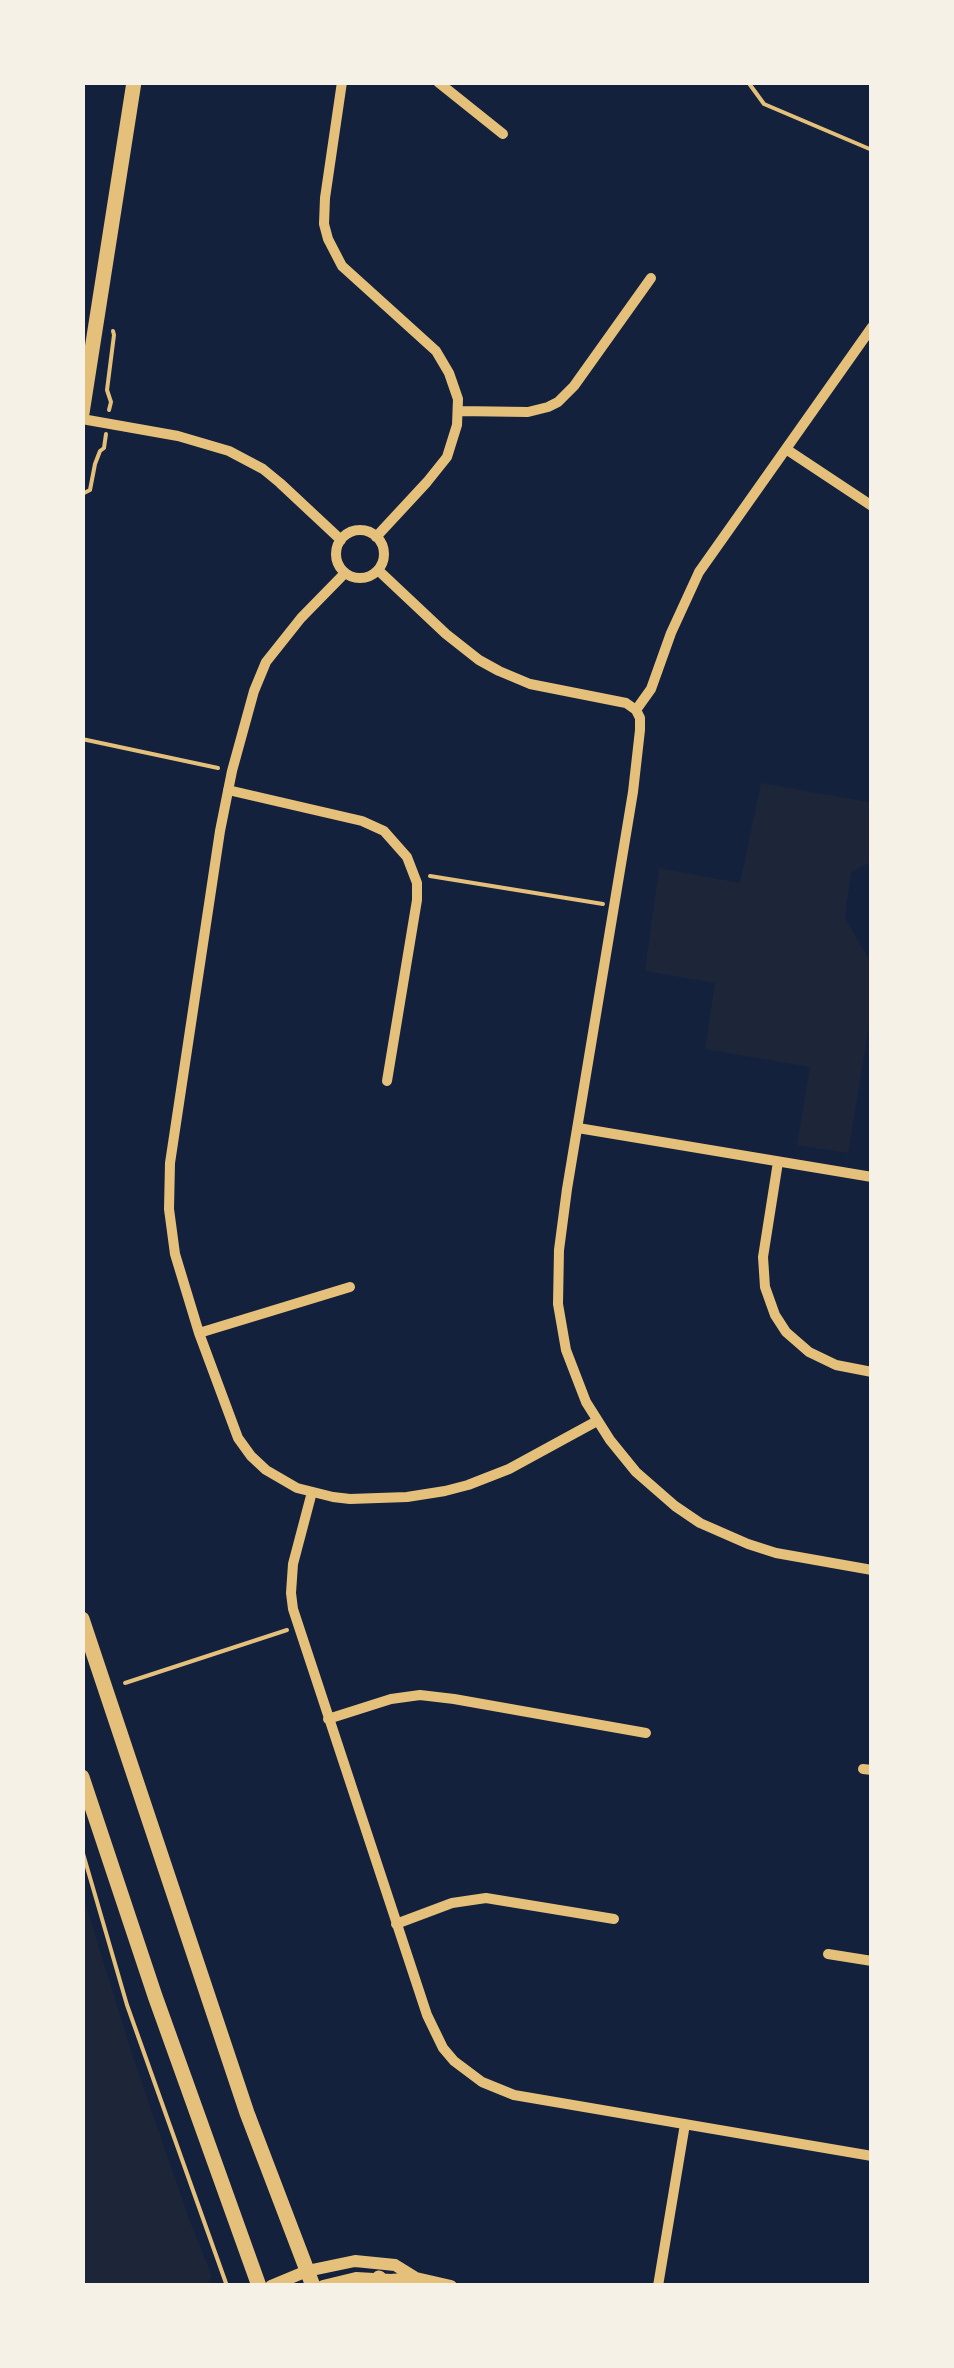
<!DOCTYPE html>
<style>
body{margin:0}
#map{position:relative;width:954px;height:2368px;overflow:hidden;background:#14213d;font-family:Poppins,sans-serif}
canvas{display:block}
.frame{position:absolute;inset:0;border:85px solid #f6f1e7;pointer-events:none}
</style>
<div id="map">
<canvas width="954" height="2368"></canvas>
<div class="frame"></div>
</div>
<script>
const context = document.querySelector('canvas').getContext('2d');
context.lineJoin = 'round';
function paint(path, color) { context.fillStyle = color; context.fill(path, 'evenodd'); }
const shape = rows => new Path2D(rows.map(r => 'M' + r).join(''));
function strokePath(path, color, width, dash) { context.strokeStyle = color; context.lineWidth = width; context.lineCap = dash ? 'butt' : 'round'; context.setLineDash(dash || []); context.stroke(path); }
paint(shape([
 [761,783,868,802,871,807,871,862,851,872,845,918,872,965,871,1014,848,1153,797,1145,810,1067,705,1049,715,983,645,971,659,868,740,883],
 [82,1893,133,2057,189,2219,212,2276,207,2285,83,2285]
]), '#1d2539');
strokePath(shape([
 [748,82,764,104,872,150],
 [109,410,111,402,107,390,114,335,113,331],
 [82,494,90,490,95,464,100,451,104,448,106,434],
 [82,739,218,768],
 [430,876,603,904],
 [125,1683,287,1630],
 [82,1850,127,2005,227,2286]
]), '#e5c07b', 4);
strokePath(shape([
 [342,82,325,198,324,224,328,239,342,266,436,351,449,373,458,399,457,425,447,457,427,482,376,537],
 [438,82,503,134],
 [458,411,528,412,548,407,558,402,574,386,651,278],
 [82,419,178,436,229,451,263,469,280,483,341,540],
 [786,449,872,506],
 '336 554a24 24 0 1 1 48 0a24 24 0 1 1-48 0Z',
 [378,570,446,634,479,660,499,671,530,684,626,703,636,710],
 [345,573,301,618,266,662,254,691,232,771,220,831,170,1163,169,1209,175,1254,199,1333,238,1438,251,1456,266,1470,297,1488,333,1497,350,1499,407,1497,445,1491,468,1485,509,1469,597,1421],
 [636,710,640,718,640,730,633,792,567,1189,559,1250,558,1304,566,1350,586,1402,610,1440,636,1472,675,1506,700,1523,748,1544,776,1553,872,1570],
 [636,710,651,689,671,633,699,572,872,327],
 [228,790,362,821,384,831,407,857,417,883,417,900,387,1081],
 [578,1128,872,1177],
 [778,1162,763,1257,765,1287,775,1315,786,1332,809,1352,836,1365,872,1372],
 [199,1333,350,1287],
 [312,1492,293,1564,291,1593,293,1609,427,2015,443,2048,454,2061,482,2082,514,2095,872,2156],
 [328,1719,391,1699,420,1695,454,1699,646,1733],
 [863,1769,872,1770],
 [396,1924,452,1903,486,1898,614,1919],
 [828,1954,872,1961],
 [658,2286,685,2124]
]), '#e5c07b', 10);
strokePath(shape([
 [271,2286,307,2271,355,2261,395,2265,416,2278,451,2286],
 [323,2286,356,2278,391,2280,414,2278]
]), '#e5c07b', 12);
strokePath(shape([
 [82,413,134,82],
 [82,1619,247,2113,313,2286],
 [82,1777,155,1996,259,2286],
 [373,2286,379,2278]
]), '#e5c07b', 15);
</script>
